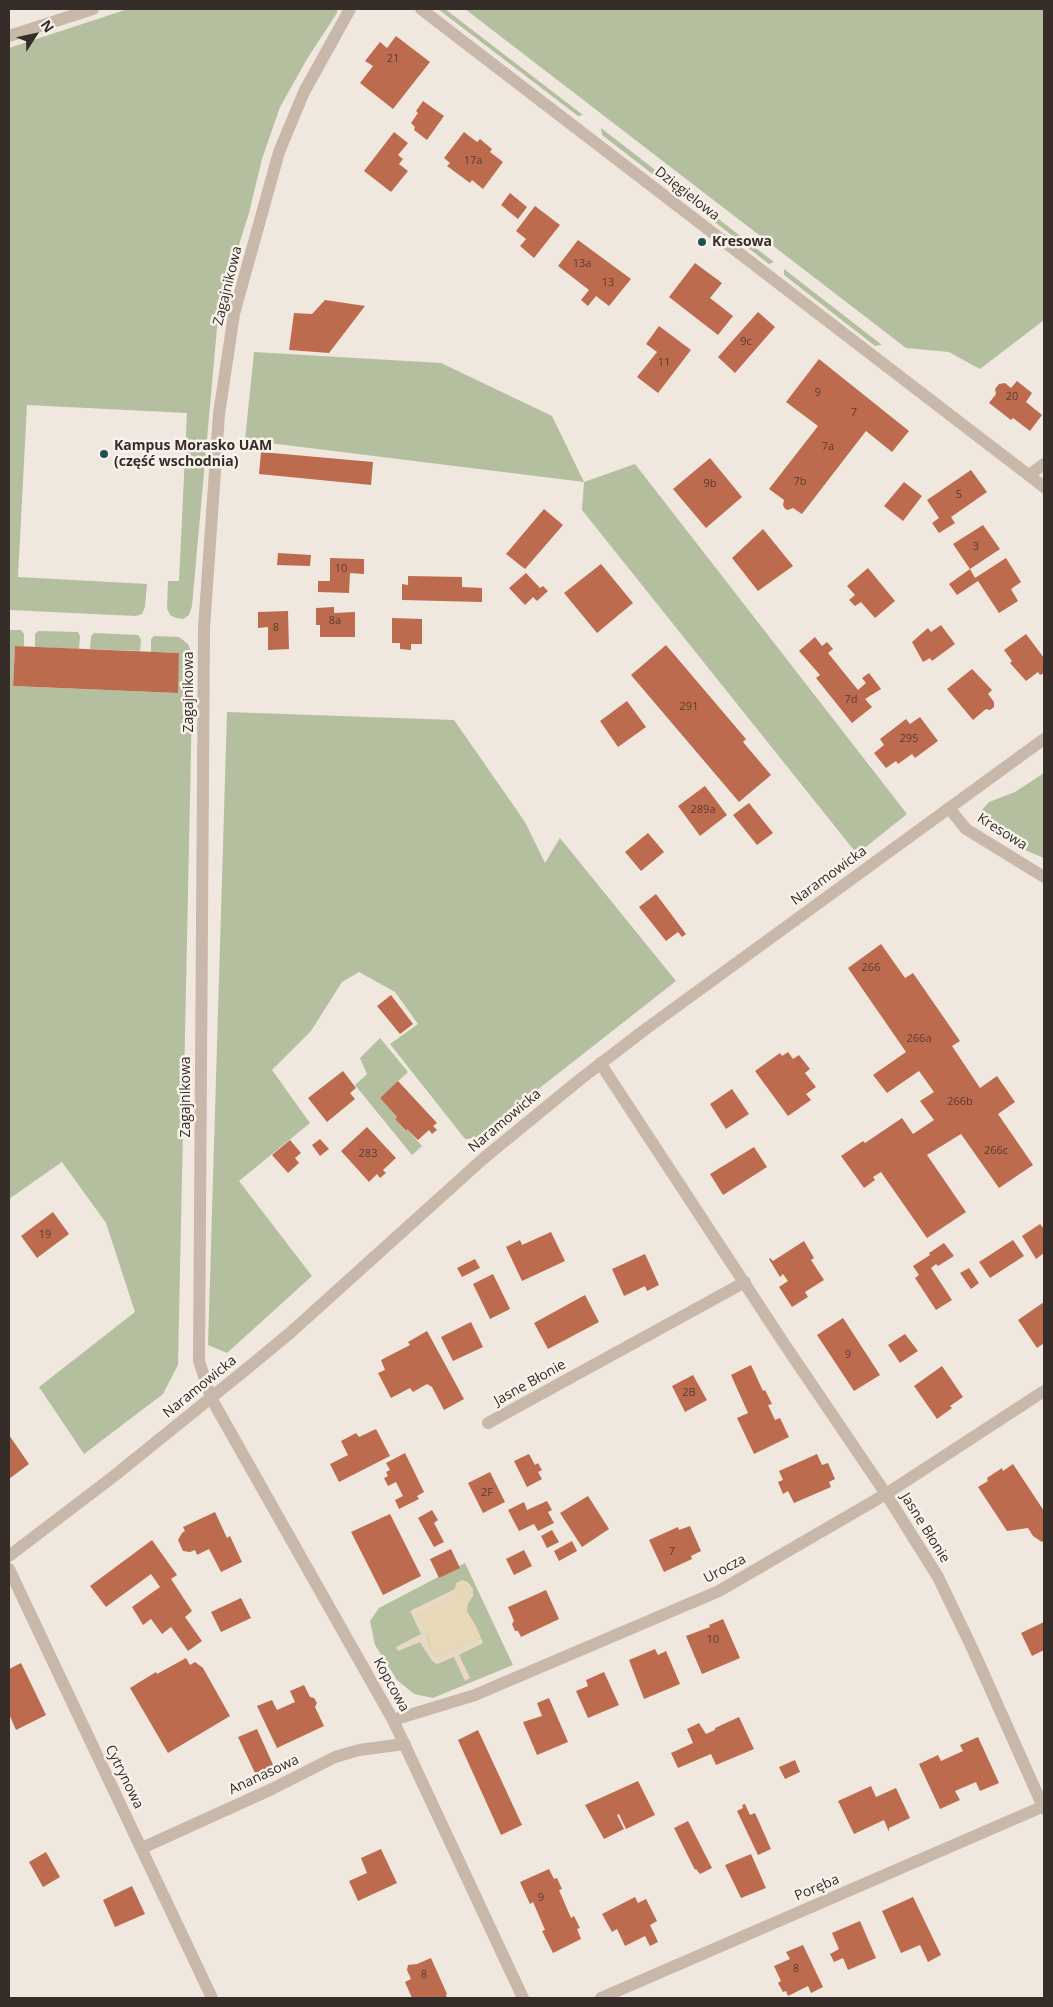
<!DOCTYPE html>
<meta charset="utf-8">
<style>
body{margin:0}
#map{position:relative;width:1053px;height:2007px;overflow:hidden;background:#f0e8de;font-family:"Open Sans",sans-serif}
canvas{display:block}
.frame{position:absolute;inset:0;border:10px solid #362d29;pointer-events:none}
.north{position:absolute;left:10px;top:10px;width:50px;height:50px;-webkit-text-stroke:4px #f8f2ea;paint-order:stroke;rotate:55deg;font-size:14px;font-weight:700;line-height:20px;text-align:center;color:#362d29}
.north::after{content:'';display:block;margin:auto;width:18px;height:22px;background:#362d29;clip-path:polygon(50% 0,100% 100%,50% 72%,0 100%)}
</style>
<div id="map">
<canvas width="1053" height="2007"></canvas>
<div class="frame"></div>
<div class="north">N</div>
</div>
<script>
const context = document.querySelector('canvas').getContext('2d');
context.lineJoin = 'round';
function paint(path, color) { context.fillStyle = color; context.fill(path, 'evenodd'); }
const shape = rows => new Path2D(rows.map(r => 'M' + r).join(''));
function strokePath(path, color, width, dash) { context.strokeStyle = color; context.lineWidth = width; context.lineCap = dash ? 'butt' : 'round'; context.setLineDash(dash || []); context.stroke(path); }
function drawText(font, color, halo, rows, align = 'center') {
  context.font = font + ' "Open Sans",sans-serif'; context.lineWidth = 5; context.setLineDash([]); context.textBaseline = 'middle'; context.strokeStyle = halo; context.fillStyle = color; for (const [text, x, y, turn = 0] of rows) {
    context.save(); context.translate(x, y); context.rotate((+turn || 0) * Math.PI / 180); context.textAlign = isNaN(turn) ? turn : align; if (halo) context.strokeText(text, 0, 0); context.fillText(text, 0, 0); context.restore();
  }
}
paint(shape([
 [128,9,337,9,337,13,307,59,280,107,262,159,249,213,231,270,217,328,192,606,189,615,183,619,176,618,170,615,167,608,168,581,179,581,187,413,27,405,18,577,147,584,145,607,142,614,136,616,9,610,9,48],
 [438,9,445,9,583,115,578,116],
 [465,9,1044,9,1044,320,980,369,949,352,906,348],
 [601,128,774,262,769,264,602,135],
 [784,269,882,345,875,346,784,275],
 [254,352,441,363,552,416,584,482,635,464,907,814,857,854,582,510,584,482,245,440],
 [9,630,21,630,24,634,24,646,15,646,13,686,177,693,179,653,151,652,151,639,154,636,179,637,188,644,193,656,178,1365,163,1394,84,1454,39,1387,135,1312,106,1223,62,1162,9,1199],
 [38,631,78,632,80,636,79,649,35,647,35,634],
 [94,633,138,635,141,639,140,651,90,649,91,636],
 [227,712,454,720,525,822,545,863,560,838,676,981,476,1138,465,1139,390,1044,418,1024,395,992,359,972,342,982,311,1031,272,1070,310,1123,239,1181,312,1276,227,1353,208,1345],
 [1044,773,1044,858,1015,846,987,827,982,810,989,802,1015,792],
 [380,1038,408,1072,380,1098,397,1117,395,1119,405,1131,407,1129,422,1146,412,1155,355,1085,367,1074,360,1058],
 [465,1563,513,1665,433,1698,414,1694,397,1680,375,1645,370,1621,379,1608]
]), '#b4bf9f');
paint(shape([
 [462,1580,468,1582,473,1589,473,1596,468,1604,467,1611,476,1626,481,1638,437,1658,430,1647,428,1637,417,1615,418,1612,457,1593,455,1589,456,1583]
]), '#e9d8b7');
paint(shape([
 [455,1589,457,1594,419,1612,417,1615,426,1632,430,1647,437,1658,481,1638,483,1643,459,1655,470,1678,465,1681,454,1657,437,1664,432,1661,420,1642,398,1651,396,1647,421,1634,410,1611]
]), '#e7d9c6');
paint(shape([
 [396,36,430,62,393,109,360,83,373,66,365,61,380,42,387,48],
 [423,101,444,116,427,140,414,130,415,127,411,123,418,113,416,111],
 [394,132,408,143,398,155,403,159,399,164,408,171,391,192,364,171],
 [464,132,477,142,480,139,492,149,490,152,503,162,483,189,472,180,470,183,447,166,450,163,444,158],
 [510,193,527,207,518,219,501,205],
 [535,206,560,225,534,258,520,246,526,239,516,231],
 [578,240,631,279,609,306,596,296,588,306,581,300,589,290,558,266],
 [695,263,722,283,710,298,733,316,718,335,669,297],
 [325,300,365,306,329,353,289,350,294,313,312,314],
 [758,312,775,327,735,373,718,357],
 [659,326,691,350,658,393,637,377,657,352,646,344],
 [819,359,909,431,892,452,866,431,802,514,793,508,788,510,785,509,783,505,784,500,769,489,818,426,786,402],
 [1017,381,1032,393,1026,402,1042,415,1030,431,1013,418,1011,420,989,403,996,394,995,389,999,384,1005,383,1011,388],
 [261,452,373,462,371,485,259,474],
 [710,458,742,497,706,528,673,489],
 [971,470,987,492,951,517,955,523,939,533,932,523,939,518,927,500],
 [904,482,922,496,903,521,884,506],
 [544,509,563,525,525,569,506,554],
 [983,525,1000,549,970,569,953,544],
 [763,529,793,566,758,591,732,558],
 [278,553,311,555,310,566,277,565],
 [330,558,364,559,364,574,350,573,349,593,318,592,318,581,330,581],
 [1006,558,1021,582,1011,589,1018,601,999,613,978,581,957,595,949,584,970,569,975,578],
 [601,564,633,603,597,633,564,593],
 [868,568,895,601,875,618,861,602,855,606,849,600,855,595,847,586],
 [526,573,540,588,543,586,548,591,537,601,533,597,525,605,509,588],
 [408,576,462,577,462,587,482,588,482,602,402,600,402,584,408,585],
 [334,607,334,613,355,612,355,637,320,637,320,625,316,625,316,608],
 [288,611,289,649,268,650,268,627,258,628,258,612],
 [392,618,422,619,422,644,411,644,411,650,400,649,400,643,392,643],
 [941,625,955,644,932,661,930,658,923,662,912,642,928,628,931,632],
 [1026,634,1044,658,1044,673,1040,675,1038,672,1026,681,1010,663,1012,661,1004,650],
 [815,637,822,646,827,642,833,649,828,653,858,690,866,683,862,678,869,673,881,689,865,699,872,707,852,723,816,678,820,675,799,651],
 [666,645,746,739,743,742,771,775,739,802,631,675],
 [15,646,179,653,178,693,13,686],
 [972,669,992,690,988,694,994,702,994,707,990,710,986,709,973,720,947,689],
 [627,701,646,727,618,747,600,721],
 [920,717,938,741,915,758,912,754,898,764,896,761,886,768,874,753,884,745,880,739,906,719,910,724],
 [705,786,727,815,700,836,678,806],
 [749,803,773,833,757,845,733,815],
 [648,833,664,852,641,871,625,852],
 [656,894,686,934,682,937,678,932,666,941,639,907],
 [881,944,905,978,913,973,960,1041,952,1046,980,1088,997,1076,1015,1102,998,1114,1033,1165,999,1188,961,1134,927,1155,966,1212,927,1238,881,1172,873,1177,875,1180,864,1188,841,1156,863,1141,865,1143,902,1118,913,1134,934,1120,920,1101,934,1092,919,1071,887,1093,873,1075,906,1052,848,968],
 [391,995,413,1024,400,1034,377,1006],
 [788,1052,793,1059,799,1055,810,1069,805,1073,816,1087,806,1094,811,1100,788,1116,755,1071,780,1053,782,1056],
 [343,1071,356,1088,350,1093,355,1099,327,1122,308,1098],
 [398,1081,437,1123,433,1126,437,1130,432,1134,429,1130,418,1140,407,1129,406,1131,395,1119,397,1117,380,1098],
 [732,1089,749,1114,726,1129,710,1104],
 [367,1127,396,1158,383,1170,386,1173,380,1178,377,1174,369,1182,341,1151],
 [320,1139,329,1149,320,1156,312,1145],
 [290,1140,301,1153,295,1158,299,1163,288,1173,272,1155],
 [754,1147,767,1167,723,1195,710,1174],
 [53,1212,69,1234,37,1258,21,1236],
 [1040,1224,1044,1229,1044,1253,1036,1259,1022,1236],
 [551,1232,565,1261,522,1281,506,1247,520,1240,522,1245],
 [1013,1240,1024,1256,990,1278,979,1262],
 [804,1241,814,1258,811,1260,824,1280,805,1292,808,1297,792,1307,779,1287,788,1281,783,1274,780,1277,769,1259,770,1258,773,1261],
 [944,1243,954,1256,938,1266,936,1264,931,1268,952,1300,936,1310,915,1278,919,1275,913,1266,930,1255,929,1253],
 [645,1254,659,1285,647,1291,645,1286,624,1296,612,1269],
 [475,1259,480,1268,462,1277,457,1268],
 [969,1268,979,1283,971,1289,960,1273],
 [493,1274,510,1309,490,1319,473,1284],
 [585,1295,599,1322,548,1349,534,1323],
 [1044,1302,1044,1343,1037,1348,1018,1320],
 [843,1318,880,1375,854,1391,817,1335],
 [471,1322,483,1347,453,1361,441,1337],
 [427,1331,464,1399,444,1410,432,1387,427,1384,413,1392,410,1388,391,1398,378,1373,385,1370,381,1360,410,1345,408,1342],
 [905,1334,918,1351,900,1363,888,1345],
 [751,1365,763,1391,765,1390,772,1404,768,1405,775,1420,780,1418,789,1437,754,1454,737,1418,748,1413,731,1375],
 [942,1366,963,1397,950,1406,952,1408,937,1419,914,1386],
 [693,1375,707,1400,685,1412,672,1386],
 [376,1429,390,1456,339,1482,330,1464,348,1455,341,1441,356,1433,359,1437],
 [9,1435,29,1464,9,1479],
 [405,1453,424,1492,417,1496,419,1499,399,1509,395,1500,403,1496,396,1482,388,1486,384,1478,388,1476,386,1472,390,1470,386,1463],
 [529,1454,535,1465,538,1463,542,1470,538,1472,542,1479,527,1487,514,1461],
 [817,1454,822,1465,828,1463,835,1479,829,1482,831,1487,794,1503,788,1491,783,1494,778,1482,783,1480,779,1471],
 [1013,1464,1044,1511,1044,1540,1042,1542,1033,1536,1028,1528,1007,1531,978,1487,988,1481,987,1478,1002,1468,1003,1471],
 [490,1472,505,1502,483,1513,468,1483],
 [588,1496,609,1529,582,1547,560,1513],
 [547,1501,552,1510,548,1512,554,1523,538,1531,534,1524,519,1531,508,1510,524,1502,527,1510],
 [432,1510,438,1520,434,1523,444,1542,434,1547,418,1518],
 [215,1512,227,1538,230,1536,242,1562,221,1572,209,1549,197,1555,195,1550,190,1552,183,1551,178,1540,182,1533,185,1531,183,1527],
 [390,1514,421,1576,383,1595,351,1532],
 [690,1526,701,1551,691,1556,692,1559,664,1572,649,1540,678,1527,679,1530],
 [552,1530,559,1542,547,1548,541,1536],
 [152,1540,177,1575,171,1579,192,1611,185,1617,202,1641,188,1651,171,1627,162,1634,151,1619,143,1625,132,1607,160,1587,151,1574,106,1607,90,1586],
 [572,1541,577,1551,559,1561,554,1551],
 [451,1549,460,1568,439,1578,430,1559],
 [524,1550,532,1566,514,1575,506,1559],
 [546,1590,559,1619,521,1637,518,1631,515,1631,512,1624,514,1621,508,1607],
 [241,1598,251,1618,221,1632,211,1612],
 [723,1619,740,1658,702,1674,686,1636,710,1627,709,1625],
 [1044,1622,1044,1650,1032,1656,1021,1633],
 [655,1649,658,1655,666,1651,680,1684,644,1699,629,1660],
 [186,1658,190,1665,195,1662,203,1668,230,1716,168,1753,130,1688,156,1672,157,1674],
 [21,1663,46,1715,16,1730,9,1714,9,1669],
 [604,1672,619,1705,588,1718,576,1691,588,1686,586,1680],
 [304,1685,310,1697,314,1698,317,1703,315,1707,324,1726,277,1748,257,1706,272,1700,277,1710,295,1702,290,1691],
 [549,1698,568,1742,537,1755,523,1722,542,1716,537,1703],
 [739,1717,754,1749,716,1765,711,1754,678,1768,671,1753,693,1743,687,1729,699,1723,706,1734,715,1730,715,1728],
 [257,1729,274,1767,256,1775,238,1737],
 [478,1730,522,1825,501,1835,458,1740],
 [978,1737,999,1783,980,1791,976,1782,955,1791,960,1800,940,1809,919,1764,938,1755,941,1761,963,1751,960,1745],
 [795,1760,800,1772,785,1779,779,1767],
 [638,1781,655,1815,626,1829,619,1814,617,1815,624,1829,604,1839,585,1805],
 [871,1786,876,1797,896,1788,910,1818,889,1828,889,1832,884,1820,854,1834,838,1801],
 [745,1804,750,1815,755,1813,771,1849,758,1855,737,1811,743,1808,742,1805],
 [688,1821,712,1868,700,1874,696,1869,695,1870,674,1828],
 [381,1849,397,1883,358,1901,349,1881,367,1873,361,1858],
 [46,1852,60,1877,43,1887,29,1862],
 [751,1854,766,1888,741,1898,725,1865],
 [549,1869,554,1879,557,1878,562,1889,559,1890,571,1918,574,1916,580,1928,577,1929,581,1939,553,1953,542,1931,545,1930,533,1902,530,1904,520,1882],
 [132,1886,145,1914,115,1927,103,1900],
 [635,1897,638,1903,646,1899,657,1921,650,1925,658,1942,650,1946,645,1936,625,1946,617,1929,612,1932,602,1914],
 [913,1897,941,1955,928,1962,920,1945,901,1953,882,1911],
 [860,1921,876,1958,848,1970,843,1958,834,1962,830,1954,839,1949,832,1933],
 [803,1945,823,1987,811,1993,808,1986,788,1996,786,1991,783,1992,778,1983,781,1981,774,1966,790,1959,786,1952],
 [431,1958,447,1994,446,1995,447,1998,412,1998,405,1982,411,1979,407,1970,408,1965,417,1964]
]), '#bd6b4f');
strokePath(shape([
 [350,9,304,92,279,152,234,314,219,414,204,628,199,1361,211,1398,393,1720,523,1998],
 [421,9,1044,487],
 [9,36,93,9],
 [1029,475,1044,464],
 [949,808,966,829,1044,877],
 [600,1063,785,1345,886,1494,938,1577,973,1650,1044,1809],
 [488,1423,745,1282],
 [9,1556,114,1476,244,1371,290,1333,484,1158,578,1081,643,1031,1044,739],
 [9,1569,212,1998],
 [393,1720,475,1695,719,1591,886,1494,1044,1391],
 [142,1848,272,1789,335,1757,359,1750,405,1744],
 [601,1998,1044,1806]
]), '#c8b8aa', 12);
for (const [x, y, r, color] of [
 [702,242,5,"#225154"],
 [104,454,5,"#225154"]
]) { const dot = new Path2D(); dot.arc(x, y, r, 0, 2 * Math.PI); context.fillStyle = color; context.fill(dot); strokePath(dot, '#f8f2ea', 2); }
drawText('11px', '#583c32', null, [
 ["21",393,59],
 ["17a",473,161],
 ["13a",582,264],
 ["13",608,283],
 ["9c",746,342],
 ["11",664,363],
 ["9",818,393],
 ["20",1012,397],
 ["7",854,413],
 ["7a",828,447],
 ["7b",800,482],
 ["9b",710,484],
 ["5",959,495],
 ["3",976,547],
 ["10",341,569],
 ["8a",335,621],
 ["8",276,628],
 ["7d",851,700],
 ["291",689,707],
 ["295",909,739],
 ["289a",703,810],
 ["266",871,968],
 ["266a",919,1039],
 ["266b",960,1102],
 ["266c",996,1151],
 ["283",368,1154],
 ["19",45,1235],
 ["9",848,1355],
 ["2B",689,1393],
 ["2F",487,1493],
 ["7",672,1552],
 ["10",713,1640],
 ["9",541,1898],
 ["8",796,1969],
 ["8",424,1975]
]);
drawText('14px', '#362d29', '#f8f2ea', [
 ["Dzięgielowa",687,194,38],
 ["Zagajnikowa",228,286,-76],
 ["Zagajnikowa",189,692,-90],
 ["Kresowa",1002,832,32],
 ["Naramowicka",829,876,-36],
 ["Zagajnikowa",186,1097,-90],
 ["Naramowicka",505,1121,-40],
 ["Jasne Błonie",530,1383,-29],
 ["Naramowicka",200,1387,-39],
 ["Jasne Błonie",925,1528,58],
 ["Urocza",725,1569,-28],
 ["Kopcowa",391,1685,61],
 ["Ananasowa",264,1775,-25],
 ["Cytrynowa",124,1777,64],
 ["Poręba",817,1888,-23]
]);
drawText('bold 14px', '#362d29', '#f8f2ea', [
 ["Kresowa",712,242],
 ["Kampus Morasko UAM",114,446],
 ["(część wschodnia)",114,462]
], 'left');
</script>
